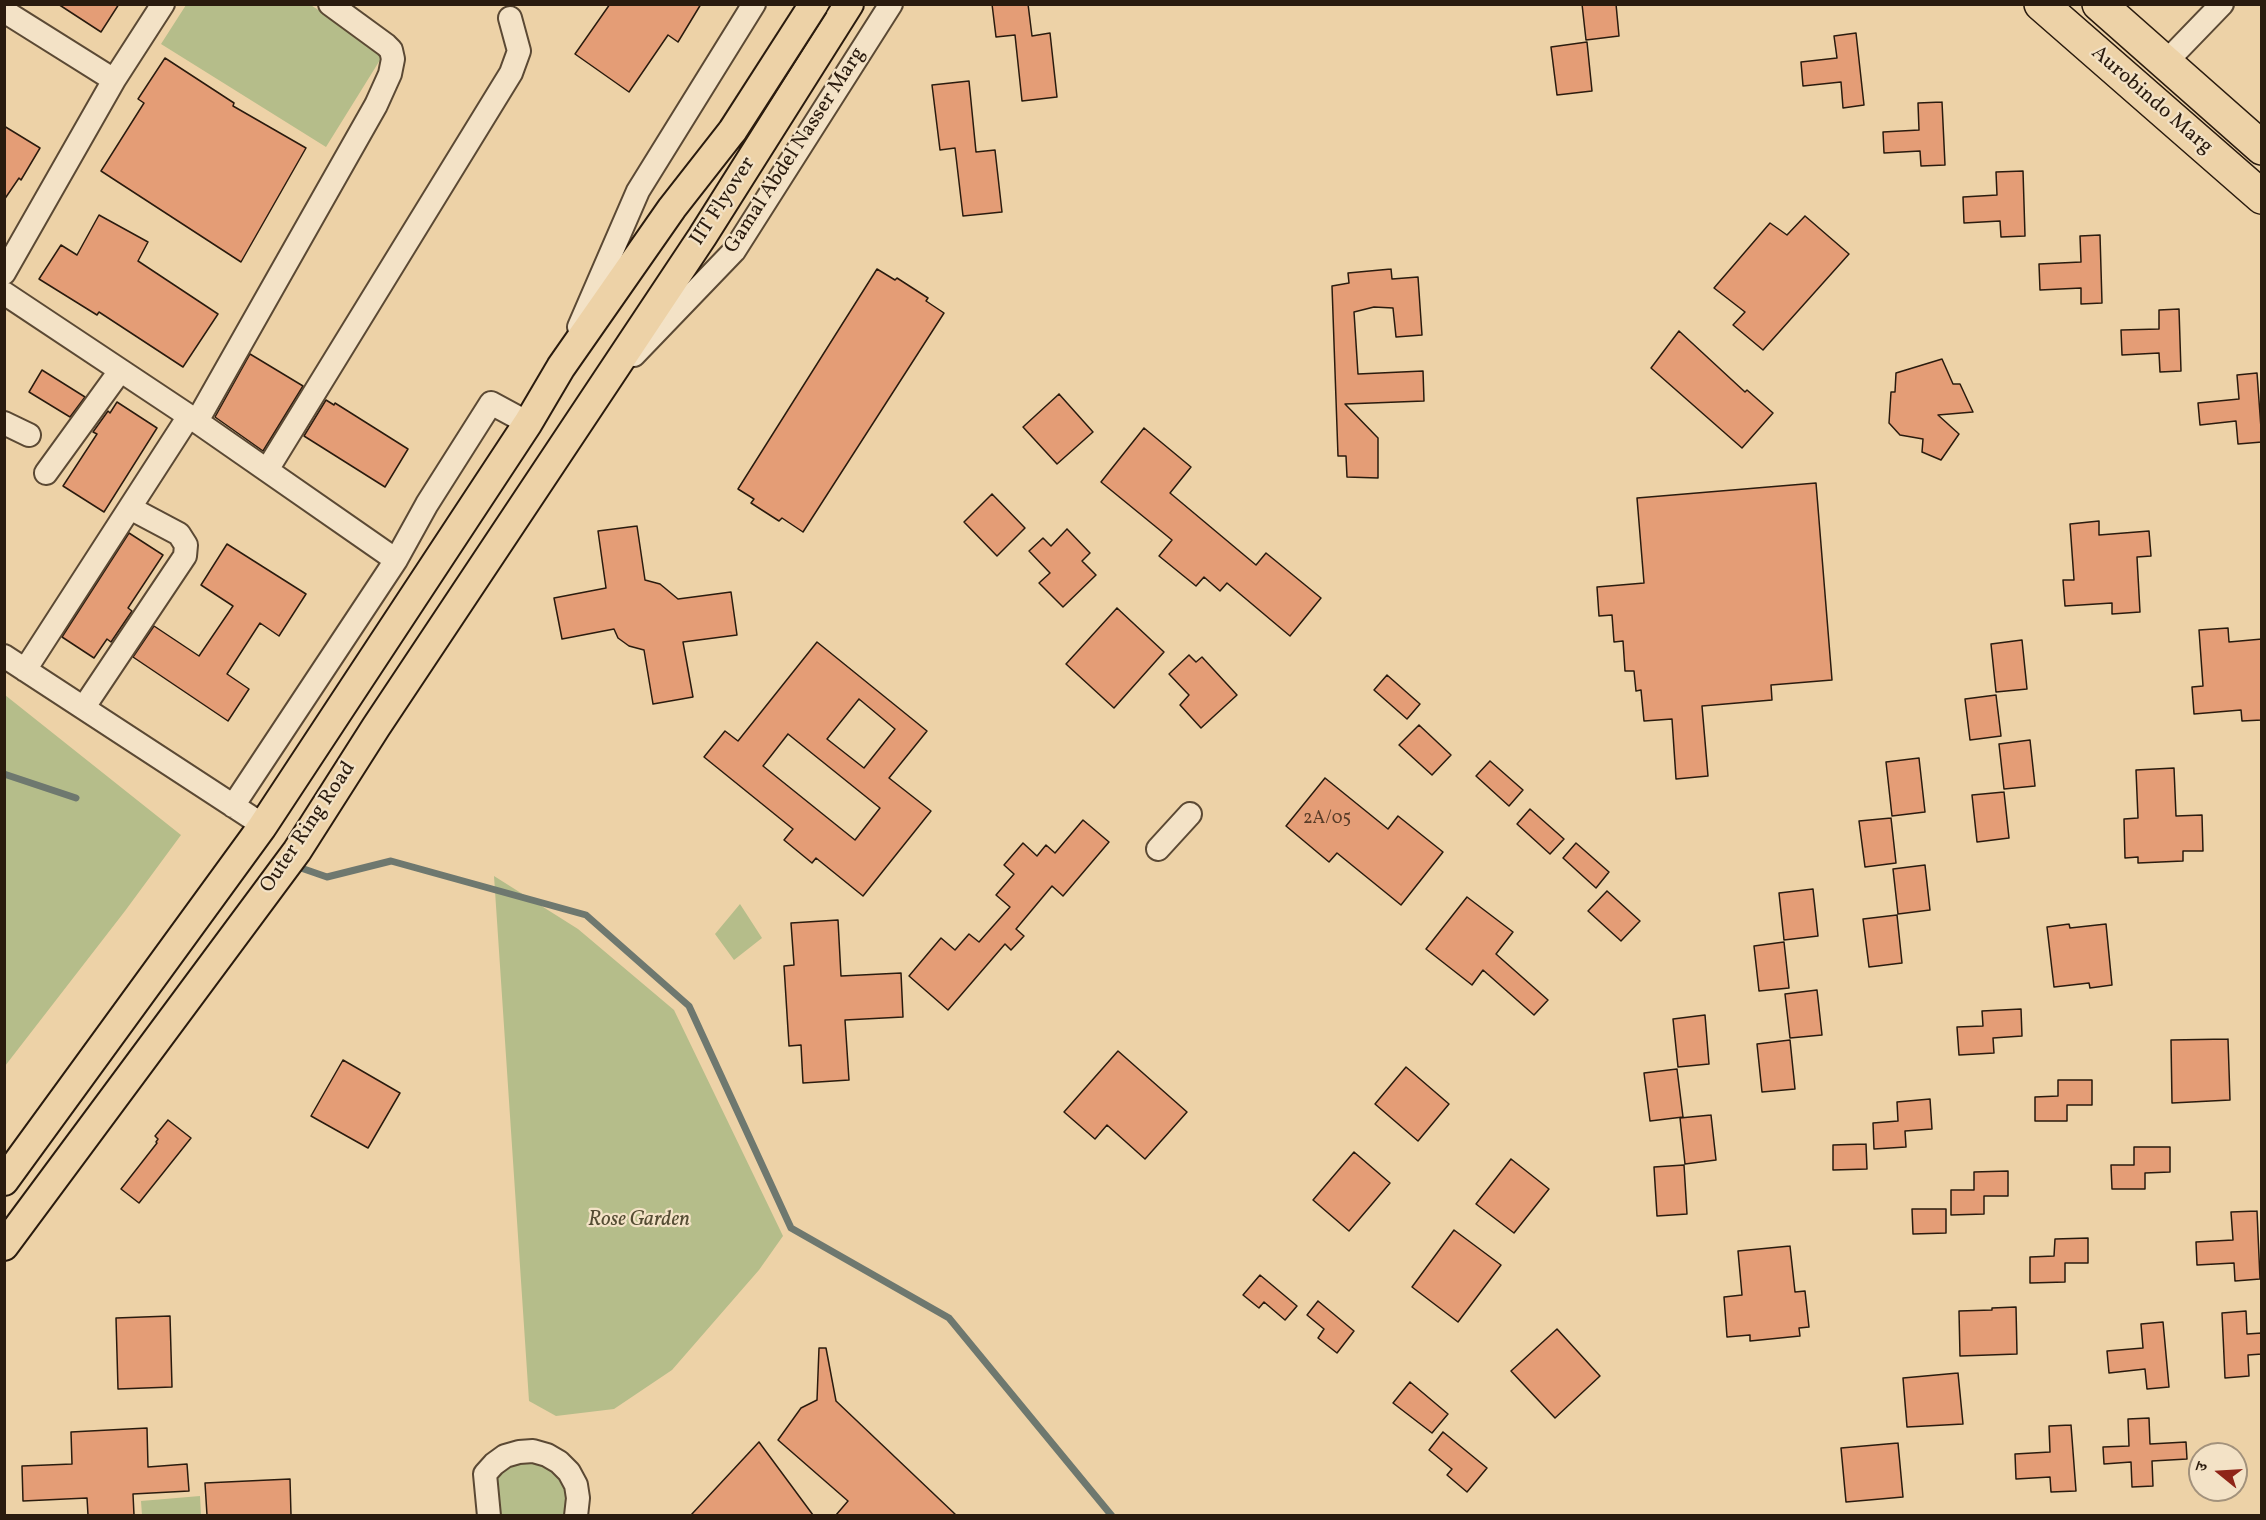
<!DOCTYPE html>
<meta charset="utf-8">
<style>
body{margin:0}
#map{position:relative;width:2266px;height:1520px;overflow:hidden;background:#edd2a7;font-family:Vollkorn,"Noto Serif Devanagari",serif}
canvas{display:block}
.frame{position:absolute;inset:0;border:6px solid #2a1b0e;pointer-events:none}
.north{position:absolute;left:2188px;top:1442px;width:60px;height:60px;box-sizing:border-box;background:#f3e2c6;border:2px solid #a3927c;border-radius:50%;rotate:288deg;font-size:16px;font-weight:700;line-height:24px;text-align:center;color:#2a1b0e}
.north::after{content:'';display:block;margin:auto;width:21px;height:27px;background:#8f2418;clip-path:polygon(50% 0,100% 100%,50% 72%,0 100%)}
</style>
<div id="map">
<canvas width="2266" height="1520"></canvas>
<div class="frame"></div>
<div class="north">उ</div>
</div>
<script>
const context = document.querySelector('canvas').getContext('2d');
context.lineJoin = 'round';
function paint(path, color) { context.fillStyle = color; context.fill(path, 'evenodd'); }
const shape = rows => new Path2D(rows.map(r => 'M' + r).join(''));
function strokePath(path, color, width, dash) { context.strokeStyle = color; context.lineWidth = width; context.lineCap = dash ? 'butt' : 'round'; context.setLineDash(dash || []); context.stroke(path); }
function drawText(font, color, halo, rows, align = 'center') {
  context.font = font + ' Vollkorn,serif'; context.lineWidth = 4.5; context.setLineDash([]); context.textBaseline = 'middle'; context.strokeStyle = halo; context.fillStyle = color; for (const [text, x, y, turn = 0] of rows) {
    context.save(); context.translate(x, y); context.rotate((+turn || 0) * Math.PI / 180); context.textAlign = isNaN(turn) ? turn : align; if (halo) context.strokeText(text, 0, 0); context.fillText(text, 0, 0); context.restore();
  }
}
paint(shape([
 [309,4,385,52,326,147,161,44,186,5],
 [5,695,181,835,125,911,5,1066],
 [494,876,578,929,674,1010,783,1236,759,1270,672,1370,614,1409,556,1416,529,1401],
 [740,904,762,938,734,960,715,934],
 [520,1462,536,1463,550,1469,562,1480,568,1494,567,1515,496,1515,494,1478,505,1468],
 [200,1496,201,1515,142,1515,141,1501]
]), '#b5bd8a');
strokePath(shape([
 [4,774,76,798],
 [301,868,327,877,391,861,586,915,689,1006,791,1228,949,1318,1112,1516]
]), '#6e786f', 7);
const building = shape([
 [58,4,119,4,101,32,58,4],
 [610,4,701,4,678,42,668,35,629,92,575,54,610,4],
 [992,4,1028,4,1032,36,1050,33,1057,97,1022,101,1015,35,996,37,992,4],
 [1582,4,1616,4,1619,36,1586,40,1582,4],
 [1856,33,1864,105,1843,108,1841,82,1803,86,1801,62,1837,58,1834,36,1856,33],
 [1587,42,1592,91,1557,95,1551,47,1587,42],
 [165,58,234,103,233,106,306,148,241,262,101,171,144,103,138,99,165,58],
 [969,81,976,152,995,150,1002,212,963,216,955,148,940,150,932,85,969,81],
 [1942,102,1945,165,1921,166,1920,151,1884,153,1883,132,1919,130,1918,103,1942,102],
 [4,126,40,148,21,180,19,178,4,200,4,126],
 [2023,171,2025,236,2001,237,2000,221,1964,223,1963,197,1997,195,1996,172,2023,171],
 [99,215,148,242,138,261,218,314,183,367,99,312,97,315,39,279,61,245,77,255,99,215],
 [1805,216,1849,254,1763,350,1733,325,1745,312,1714,288,1770,223,1787,235,1805,216],
 [2100,235,2102,303,2081,304,2081,288,2040,290,2039,264,2081,262,2080,236,2100,235],
 [877,269,895,280,897,278,928,298,926,301,944,313,803,532,782,518,779,521,751,503,754,499,738,489,877,269],
 [1391,269,1392,279,1418,277,1422,335,1396,337,1393,308,1374,307,1354,312,1358,374,1423,371,1424,401,1345,404,1378,438,1378,478,1347,477,1346,456,1338,456,1332,286,1349,283,1348,273,1391,269],
 [2179,309,2181,371,2160,372,2159,353,2122,355,2121,330,2159,329,2159,310,2179,309],
 [1679,331,1745,392,1747,390,1773,413,1742,448,1651,368,1679,331],
 [250,354,303,386,263,451,215,417,250,354],
 [1942,359,1953,384,1960,384,1973,412,1938,415,1959,434,1941,460,1922,452,1923,439,1900,435,1889,423,1891,392,1895,392,1896,373,1942,359],
 [42,370,85,397,70,417,29,392,42,370],
 [2257,373,2262,442,2238,444,2236,421,2200,425,2198,403,2239,399,2237,375,2257,373],
 [1059,394,1093,432,1057,464,1023,427,1059,394],
 [326,400,334,405,335,403,408,449,385,487,304,436,326,400],
 [117,402,157,428,104,512,63,486,97,434,93,432,108,411,110,413,117,402],
 [1144,428,1191,467,1170,493,1256,565,1266,553,1321,598,1290,636,1227,583,1220,591,1204,577,1196,586,1159,556,1172,540,1101,482,1144,428],
 [1816,483,1832,680,1771,685,1772,700,1702,706,1708,776,1676,779,1672,719,1644,721,1641,690,1636,691,1634,671,1625,671,1623,641,1614,642,1612,615,1599,616,1597,587,1644,583,1637,498,1816,483],
 [992,494,1025,528,997,556,964,522,992,494],
 [2099,521,2099,535,2149,531,2151,556,2137,557,2140,612,2112,614,2112,603,2065,606,2063,580,2074,580,2070,524,2099,521],
 [637,526,645,580,660,584,678,599,731,592,737,635,683,642,693,697,653,704,644,650,629,646,618,638,614,629,562,639,554,598,606,588,598,531,637,526],
 [1067,529,1090,553,1082,561,1096,575,1063,607,1039,583,1050,573,1029,551,1043,538,1051,546,1067,529],
 [129,533,163,555,128,608,132,611,111,642,107,639,94,658,62,637,129,533],
 [227,544,306,594,279,636,260,623,227,674,249,689,228,721,133,657,154,626,199,656,233,606,201,585,227,544],
 [1117,608,1164,652,1114,708,1066,664,1117,608],
 [2228,628,2229,642,2262,639,2262,720,2242,721,2241,710,2194,714,2192,687,2203,686,2199,630,2228,628],
 [2022,640,2027,689,1996,692,1991,644,2022,640],
 [817,642,927,731,889,778,931,811,863,896,816,858,812,863,784,840,793,829,704,757,725,731,738,741,817,642],
 [859,699,895,729,864,768,827,739,859,699],
 [788,734,880,808,855,840,763,766,788,734],
 [1189,655,1196,662,1202,657,1237,695,1201,728,1180,705,1189,695,1169,674,1189,655],
 [1387,675,1420,704,1407,719,1374,690,1387,675],
 [1996,695,2001,736,1970,740,1965,699,1996,695],
 [1419,725,1451,755,1432,775,1399,745,1419,725],
 [2030,740,2035,786,2004,789,1999,744,2030,740],
 [1919,758,1925,812,1892,816,1886,762,1919,758],
 [1490,761,1523,790,1509,806,1476,776,1490,761],
 [2174,768,2176,816,2202,815,2203,851,2183,851,2183,861,2138,863,2138,857,2125,858,2124,819,2138,818,2136,770,2174,768],
 [1325,778,1388,829,1398,816,1443,852,1401,905,1337,853,1329,862,1286,826,1325,778],
 [2004,792,2009,838,1977,842,1972,795,2004,792],
 [1530,809,1564,839,1550,854,1517,824,1530,809],
 [1891,818,1896,863,1865,867,1859,821,1891,818],
 [1083,820,1109,842,1063,896,1052,886,1016,929,1024,936,1011,950,1005,944,948,1010,909,976,941,938,955,950,969,934,979,942,1010,907,996,895,1014,874,1004,865,1023,843,1037,856,1046,845,1055,853,1083,820],
 [1576,843,1609,872,1596,888,1563,858,1576,843],
 [1925,865,1930,910,1898,914,1893,869,1925,865],
 [1813,889,1818,936,1784,940,1779,893,1813,889],
 [1607,891,1640,921,1621,941,1588,911,1607,891],
 [1467,897,1513,932,1496,954,1548,1000,1534,1015,1483,970,1472,985,1426,949,1467,897],
 [1897,915,1902,963,1869,967,1863,919,1897,915],
 [838,920,841,976,901,973,903,1017,845,1020,849,1080,803,1083,801,1045,789,1046,784,966,794,965,791,923,838,920],
 [2069,924,2070,928,2106,924,2112,985,2090,988,2089,983,2054,987,2047,927,2069,924],
 [1784,942,1789,988,1759,991,1754,946,1784,942],
 [1817,990,1822,1035,1790,1038,1785,994,1817,990],
 [2021,1009,2022,1036,1993,1038,1994,1053,1959,1055,1957,1027,1983,1026,1982,1011,2021,1009],
 [1705,1015,1709,1064,1678,1067,1673,1019,1705,1015],
 [2228,1039,2230,1100,2172,1103,2171,1040,2228,1039],
 [1790,1040,1795,1089,1762,1092,1757,1044,1790,1040],
 [1118,1051,1187,1112,1145,1159,1107,1125,1095,1139,1064,1112,1118,1051],
 [343,1060,400,1093,368,1148,311,1116,343,1060],
 [1406,1067,1449,1104,1418,1141,1375,1104,1406,1067],
 [1677,1069,1683,1117,1650,1121,1644,1073,1677,1069],
 [2058,1080,2092,1080,2092,1105,2067,1105,2067,1121,2035,1121,2035,1097,2058,1096,2058,1080],
 [1930,1099,1932,1129,1905,1131,1906,1147,1874,1149,1873,1123,1898,1121,1897,1102,1930,1099],
 [1711,1115,1716,1160,1685,1164,1680,1118,1711,1115],
 [168,1120,191,1138,139,1203,121,1189,157,1143,156,1142,158,1139,155,1136,168,1120],
 [1866,1144,1867,1169,1833,1170,1833,1145,1866,1144],
 [2134,1147,2170,1147,2170,1172,2145,1173,2145,1189,2112,1189,2111,1165,2134,1165,2134,1147],
 [1354,1152,1390,1183,1349,1231,1313,1200,1354,1152],
 [1511,1159,1549,1189,1514,1233,1476,1204,1511,1159],
 [1684,1165,1687,1214,1657,1216,1654,1167,1684,1165],
 [2008,1171,2008,1196,1984,1196,1984,1214,1951,1215,1951,1190,1974,1190,1974,1172,2008,1171],
 [1912,1209,1946,1209,1946,1233,1913,1234,1912,1209],
 [2257,1211,2260,1279,2235,1281,2234,1263,2197,1265,2196,1242,2233,1240,2231,1212,2257,1211],
 [1454,1230,1501,1265,1458,1322,1412,1287,1454,1230],
 [2088,1238,2088,1263,2065,1263,2065,1282,2030,1283,2030,1257,2054,1256,2055,1239,2088,1238],
 [1790,1246,1795,1292,1805,1291,1809,1327,1799,1328,1800,1336,1750,1341,1750,1335,1727,1337,1724,1297,1742,1295,1738,1251,1790,1246],
 [1260,1275,1297,1306,1285,1320,1264,1302,1259,1308,1243,1295,1260,1275],
 [1318,1301,1354,1331,1337,1353,1318,1338,1324,1329,1307,1315,1318,1301],
 [2016,1307,2017,1354,1960,1356,1959,1311,1992,1310,1992,1308,2016,1307],
 [2246,1311,2247,1334,2262,1333,2262,1354,2248,1355,2249,1376,2225,1378,2222,1313,2246,1311],
 [170,1316,172,1387,118,1389,116,1318,170,1316],
 [2163,1322,2169,1387,2147,1389,2145,1369,2109,1373,2107,1351,2143,1348,2141,1324,2163,1322],
 [1557,1329,1600,1376,1555,1418,1511,1371,1557,1329],
 [819,1348,826,1348,836,1401,956,1515,836,1515,848,1501,778,1440,801,1408,817,1400,819,1348],
 [1958,1373,1963,1424,1907,1427,1903,1378,1958,1373],
 [1410,1382,1448,1414,1432,1433,1393,1403,1410,1382],
 [2149,1418,2150,1444,2186,1442,2187,1459,2152,1461,2153,1486,2132,1487,2131,1462,2104,1464,2103,1447,2129,1446,2128,1419,2149,1418],
 [2071,1425,2076,1491,2051,1492,2050,1477,2016,1479,2015,1454,2050,1452,2049,1426,2071,1425],
 [147,1428,148,1467,187,1464,189,1491,133,1494,134,1515,88,1515,87,1498,23,1501,22,1466,72,1464,71,1432,147,1428],
 [1443,1432,1487,1468,1467,1492,1447,1475,1452,1469,1429,1450,1443,1432],
 [759,1442,813,1515,691,1515,759,1442],
 [1898,1443,1903,1497,1846,1502,1841,1448,1898,1443],
 [290,1479,291,1515,207,1515,205,1483,290,1479]
]);
paint(building, '#e49d76');
strokePath(building, '#2a1b0e', 1.5);
const minor = shape([
 [4,11,114,80],
 [2165,63,2222,4],
 [4,273,114,80,163,4],
 [4,293,189,416,396,560],
 [579,327,638,191,754,4],
 [634,355,734,251,891,4],
 [197,421,376,105,390,74,393,59,391,50,386,45,330,4],
 [4,423,29,435],
 [267,470,511,73,519,51,510,18],
 [46,473,120,371],
 [4,656,252,818,262,827],
 [25,670,189,416],
 [84,707,185,556,186,545,179,534,130,508],
 [233,806,396,560,427,504,491,403,528,423],
 [1158,849,1190,814],
 [489,1516,485,1474,494,1464,505,1456,519,1452,533,1451,547,1455,559,1462,569,1472,576,1485,578,1498,576,1516]
]);
const major = shape([
 [4,1181,262,827,528,423,561,367,672,208,733,130],
 [4,1246,297,851,376,727,702,237,849,4]
]);
const highway = shape([
 [2041,4,2262,197],
 [2099,4,2262,148]
]);
strokePath(minor, '#5b4934', 26);
strokePath(major, '#2a1b0e', 32);
strokePath(highway, '#2a1b0e', 36);
strokePath(minor, '#f3e2c6', 22);
strokePath(major, '#edd2a7', 28);
strokePath(highway, '#edd2a7', 33);
const majorBridge = shape([
 [733,130,814,4]
]);
strokePath(majorBridge, '#2a1b0e', 32, []);
strokePath(majorBridge, '#edd2a7', 28);
drawText('18px', '#583c28', null, [
 ["2A/05",1327,820]
]);
drawText('21px', '#2a1b0e', '#f3e2c6', [
 ["Aurobindo Marg",2151,101,41],
 ["Gamal Abdel Nasser Marg",796,151,-57],
 ["IIT Flyover",724,202,-57],
 ["Outer Ring Road",309,828,-56]
]);
drawText('italic 21px', '#544c33', '#f3e2c6', [
 ["Rose Garden",639,1221]
]);
</script>
